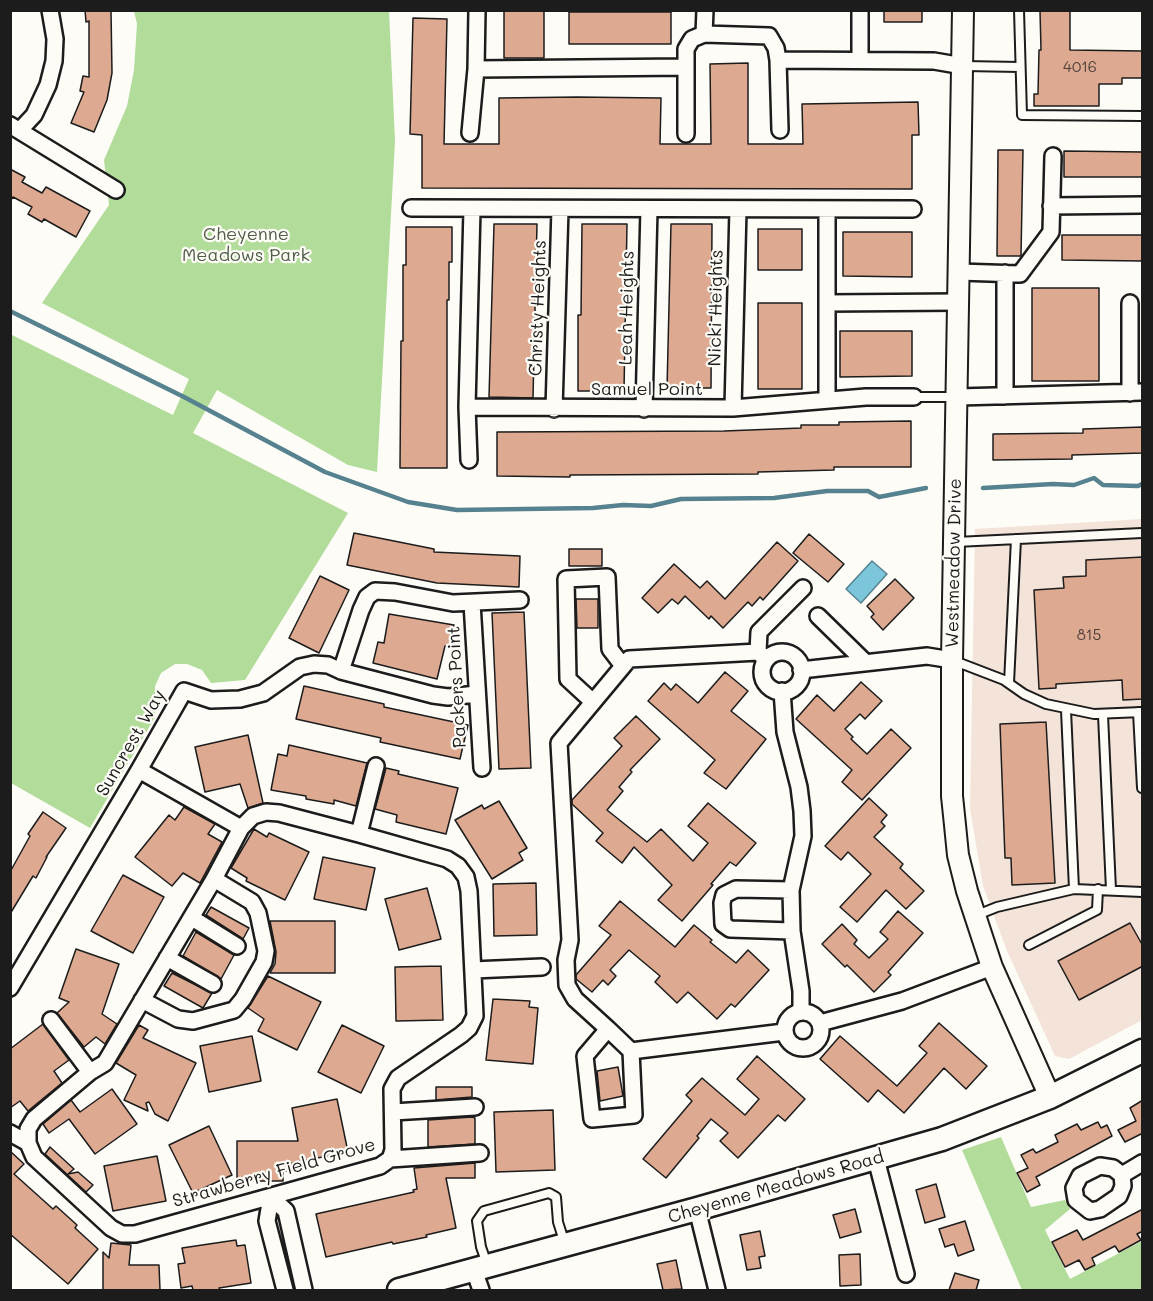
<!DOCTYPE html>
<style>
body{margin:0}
#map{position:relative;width:1153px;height:1301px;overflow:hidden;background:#fdfcf7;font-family:Mali,sans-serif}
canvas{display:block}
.frame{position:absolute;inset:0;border:12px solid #1c1c1c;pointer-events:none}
</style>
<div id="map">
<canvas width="1153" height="1301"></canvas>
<div class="frame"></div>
</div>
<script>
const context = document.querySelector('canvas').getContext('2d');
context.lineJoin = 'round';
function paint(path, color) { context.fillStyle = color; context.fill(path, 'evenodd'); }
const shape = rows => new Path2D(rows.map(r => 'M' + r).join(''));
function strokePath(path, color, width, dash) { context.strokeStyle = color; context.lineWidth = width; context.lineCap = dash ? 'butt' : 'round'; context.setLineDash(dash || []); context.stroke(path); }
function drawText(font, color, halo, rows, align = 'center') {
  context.font = font + ' Mali,sans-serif'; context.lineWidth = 4.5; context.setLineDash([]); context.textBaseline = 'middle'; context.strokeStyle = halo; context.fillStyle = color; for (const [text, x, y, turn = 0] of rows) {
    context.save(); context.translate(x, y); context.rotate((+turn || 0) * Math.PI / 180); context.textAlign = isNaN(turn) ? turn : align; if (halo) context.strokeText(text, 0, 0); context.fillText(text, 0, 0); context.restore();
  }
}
paint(shape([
 [1142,519,1142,1020,1069,1059,1055,1056,1007,951,983,886,970,809,975,529]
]), '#f3e3d8');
paint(shape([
 [134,11,389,11,395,141,377,472,348,465,217,390,193,433,348,513,245,680,211,683,202,670,187,664,175,664,161,673,155,686,155,717,90,828,11,783,10,334,173,415,189,379,42,303,109,205,104,160,127,106,134,70,137,24],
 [1001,1137,1031,1207,1065,1200,1070,1209,1045,1230,1070,1279,1142,1241,1142,1290,1022,1290,962,1150]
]), '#b2dc99');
const water = shape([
 [872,561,887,574,861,603,846,589,872,561]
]);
paint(water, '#7cc6dc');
strokePath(water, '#56828f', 1.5);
strokePath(shape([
 [10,311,184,397,325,472,408,502,457,510,593,508,623,505,651,506,681,499,774,498,827,491,868,491,879,497,926,488],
 [983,488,1053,484,1074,485,1094,478,1103,485,1138,486,1142,484]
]), '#56828f', 4.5);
const building = shape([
 [85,10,111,10,112,73,107,100,94,132,71,123,84,92,80,91,83,76,89,77,89,21,86,22,85,10],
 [504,10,544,10,544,58,504,58,504,10],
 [884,10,922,10,922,22,884,22,884,10],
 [1070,10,1070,50,1143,51,1143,78,1122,78,1122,84,1099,84,1099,106,1034,106,1034,94,1038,94,1039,50,1041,50,1040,11,1070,10],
 [569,12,671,12,671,44,569,44,569,12],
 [413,18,447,19,444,144,499,144,499,98,577,97,661,98,660,144,711,144,710,64,748,63,748,144,803,144,802,104,918,102,919,135,912,135,912,189,422,188,422,135,410,134,413,18],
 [998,150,1023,150,1021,256,997,256,998,150],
 [1064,151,1143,152,1143,177,1064,177,1064,151],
 [10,169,25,177,22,182,42,193,46,187,90,211,76,237,44,219,42,222,28,214,32,207,13,197,10,201,10,169],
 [494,224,537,224,533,398,489,397,494,224],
 [582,224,627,224,624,391,578,391,578,315,581,315,582,224],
 [671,224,712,224,711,388,667,388,671,224],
 [406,227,452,227,452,262,449,262,449,300,447,300,447,468,400,468,401,341,403,341,403,265,406,265,406,227],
 [758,229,802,229,802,270,758,270,758,229],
 [843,232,912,232,912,277,843,276,843,232],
 [1062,235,1143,235,1143,261,1062,260,1062,235],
 [1032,288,1099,288,1099,381,1032,381,1032,288],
 [758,303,802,303,802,389,758,389,758,303],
 [840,331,912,331,912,376,840,377,840,331],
 [911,421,911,467,834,467,834,470,758,472,758,474,570,475,570,477,497,476,497,432,724,431,801,428,801,425,839,425,839,422,911,421],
 [1143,427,1143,453,1072,455,1072,459,993,460,993,434,1083,433,1083,429,1143,427],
 [354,533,434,549,434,552,520,556,519,587,437,583,347,565,354,533],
 [809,534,844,564,828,582,793,553,809,534],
 [777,542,798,561,763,600,760,597,752,606,748,602,723,628,711,616,709,619,685,596,678,604,672,599,658,613,642,598,674,564,700,588,707,581,725,599,777,542],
 [569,549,602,549,602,566,569,566,569,549],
 [1143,557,1143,699,1123,700,1122,680,1056,684,1056,688,1039,689,1034,590,1064,588,1063,577,1086,576,1086,560,1143,557],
 [320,576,349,590,319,653,289,638,320,576],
 [895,579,914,598,883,630,871,617,874,614,867,606,895,579],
 [576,599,598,599,598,628,577,628,576,599],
 [524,612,531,768,499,769,492,613,524,612],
 [389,614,454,625,450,647,445,646,437,679,373,663,378,642,384,643,389,614],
 [725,672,748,691,731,711,766,739,726,789,704,773,715,760,648,701,664,683,671,690,676,684,698,703,725,672],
 [861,682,882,701,865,719,860,714,845,729,853,737,851,739,867,754,891,729,911,748,862,800,842,782,852,770,796,719,817,695,834,711,861,682],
 [304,686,384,704,384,707,468,725,460,759,380,742,381,738,296,719,304,686],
 [636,716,660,739,630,770,632,772,619,787,623,791,607,810,647,842,661,829,693,861,708,843,688,826,708,803,756,843,736,866,730,862,711,884,713,885,682,921,658,900,672,885,634,847,622,863,596,841,603,833,572,804,572,800,622,746,614,738,636,716],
 [1046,722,1055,883,1012,885,1011,858,1005,858,1000,724,1046,722],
 [248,735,263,803,248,808,240,784,205,792,195,747,248,735],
 [289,745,367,763,356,806,334,800,334,804,306,799,306,796,271,790,278,754,287,756,289,745],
 [386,768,399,771,398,774,458,788,446,834,396,822,397,815,375,809,386,768],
 [869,798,887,815,881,822,885,826,874,837,903,864,900,868,924,891,906,909,886,890,857,922,840,907,871,874,848,852,841,860,825,846,869,798],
 [499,801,527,848,519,853,523,860,492,879,455,820,482,805,484,809,499,801],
 [184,807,215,824,208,834,222,842,200,883,183,873,172,886,135,857,169,815,175,820,184,807],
 [43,812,66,828,46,857,47,857,36,878,33,876,10,914,10,872,30,836,28,834,43,812],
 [254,829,267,837,269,833,309,852,285,900,246,881,247,878,231,868,254,829],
 [323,857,375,868,366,910,314,899,323,857],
 [123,875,164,897,133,953,91,931,123,875],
 [536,883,537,935,494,936,493,884,536,883],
 [427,888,441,939,399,950,385,899,427,888],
 [620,901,675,947,694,925,712,940,710,942,736,963,748,950,769,970,735,1007,731,1004,717,1019,688,992,677,1003,655,982,660,976,629,950,610,970,616,976,608,985,603,980,592,992,576,979,576,975,611,935,599,926,620,901],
 [211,907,249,928,243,939,206,915,211,907],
 [898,911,923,933,888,972,891,975,874,992,847,965,845,967,822,944,842,924,857,940,854,944,869,958,888,939,880,932,898,911],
 [270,921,335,921,335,973,270,973,275,964,276,952,270,921],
 [1130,923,1143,946,1143,966,1079,1000,1058,961,1130,923],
 [196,932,234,955,221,979,183,956,196,932],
 [76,949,119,964,102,1014,117,1024,105,1044,96,1037,84,1047,57,1013,69,1002,59,998,76,949],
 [441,966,443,1020,396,1021,395,967,441,966],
 [172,973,212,993,203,1008,164,986,172,973],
 [268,976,321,1002,297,1050,258,1031,264,1019,248,1008,268,976],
 [493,999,530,1001,529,1007,538,1008,533,1064,486,1060,493,999],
 [939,1023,987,1066,966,1089,944,1068,904,1113,878,1090,868,1102,820,1059,840,1036,897,1086,927,1053,919,1046,939,1023],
 [43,1024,69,1060,54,1071,62,1083,28,1111,20,1101,10,1108,10,1049,43,1024],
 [139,1025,148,1030,143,1038,196,1063,168,1121,155,1114,149,1102,146,1103,148,1111,124,1100,136,1075,116,1063,139,1025],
 [342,1025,384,1046,361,1093,318,1072,342,1025],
 [252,1036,261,1081,209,1092,200,1046,252,1036],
 [757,1056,805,1099,785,1121,778,1115,738,1158,720,1141,728,1133,711,1119,697,1136,699,1138,666,1178,643,1159,692,1101,686,1095,702,1078,745,1115,759,1099,737,1079,757,1056],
 [618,1067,623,1096,600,1101,597,1071,618,1067],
 [436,1087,472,1087,472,1097,436,1100,436,1087],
 [112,1089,137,1124,95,1154,69,1119,49,1133,43,1124,71,1100,80,1112,112,1089],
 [337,1099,348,1152,292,1163,292,1171,283,1171,283,1181,237,1181,237,1141,298,1141,292,1108,337,1099],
 [1143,1100,1143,1133,1125,1142,1118,1130,1136,1121,1130,1108,1143,1100],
 [553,1110,555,1170,496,1172,494,1112,553,1110],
 [472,1117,475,1118,475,1144,428,1147,428,1120,472,1117],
 [1098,1122,1101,1128,1107,1125,1112,1136,1036,1177,1040,1185,1027,1192,1017,1173,1028,1168,1021,1155,1033,1149,1036,1153,1058,1142,1055,1135,1077,1124,1081,1130,1098,1122],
 [209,1126,232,1175,193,1193,169,1145,209,1126],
 [50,1147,74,1169,68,1174,78,1172,93,1185,86,1192,45,1154,50,1147],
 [10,1151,24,1164,14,1174,53,1209,56,1206,77,1225,75,1228,98,1249,68,1284,10,1234,10,1151],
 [157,1156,166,1201,113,1211,104,1166,157,1156],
 [475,1163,475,1178,446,1178,456,1228,426,1235,427,1237,393,1244,392,1242,326,1257,316,1214,414,1192,413,1190,417,1189,414,1168,475,1163],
 [936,1184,945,1217,925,1223,916,1190,936,1184],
 [855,1209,861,1232,840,1238,833,1215,855,1209],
 [1143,1209,1143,1231,1137,1234,1141,1240,1119,1252,1115,1246,1092,1258,1095,1265,1085,1270,1079,1260,1065,1267,1052,1242,1077,1230,1083,1240,1143,1209],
 [965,1221,974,1250,958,1256,954,1244,945,1247,939,1229,965,1221],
 [760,1231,765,1256,759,1257,761,1268,747,1270,740,1235,760,1231],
 [236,1240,237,1246,245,1245,251,1283,219,1288,220,1290,193,1290,192,1286,181,1288,178,1264,185,1263,182,1248,236,1240],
 [111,1243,131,1245,129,1265,159,1265,160,1290,103,1290,103,1252,109,1258,111,1243],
 [860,1254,861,1285,840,1286,839,1255,860,1254],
 [676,1260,682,1289,663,1290,657,1264,676,1260],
 [955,1273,979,1280,976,1290,949,1290,955,1273]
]);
paint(building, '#dda990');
strokePath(building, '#1c1c1c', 1.5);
const service = shape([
 [1019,10,1022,115,1142,116],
 [964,66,1020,67],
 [914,397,955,397],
 [956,542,1142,533],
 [952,660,1004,680,1024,694,1046,704,1094,714,1142,712],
 [1009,683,1016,539],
 [1066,710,1074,889],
 [1138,712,1142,788],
 [1103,715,1111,890],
 [977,915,997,907,1074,889,1142,892],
 [1029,945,1097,910,1098,889],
 [487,1264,481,1247,477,1221,484,1211,549,1193,556,1197,558,1222,565,1244]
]);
const minor = shape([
 [477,10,476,69,686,67,686,49,692,39,704,34,769,36,776,48,778,60,934,61,963,66],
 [860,10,860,60],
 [704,34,705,10],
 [778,60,780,130],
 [686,67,686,134],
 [10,125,116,190],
 [20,130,34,115,48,85,54,61,55,39,50,10],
 [470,133,476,69],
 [1051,206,1142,205],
 [411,208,913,209],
 [827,209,827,400],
 [959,272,1020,274,1051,232,1053,156],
 [827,303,959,302],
 [1130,393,1130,303],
 [1005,396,1005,273],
 [958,397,1142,392],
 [467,407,733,408,866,397,914,397],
 [733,408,738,209],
 [554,409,560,209],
 [644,409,649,209],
 [469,460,467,407,472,209],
 [472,603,482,768],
 [818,616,865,662],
 '762 672a20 20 0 1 1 40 0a20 20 0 1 1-40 0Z',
 [758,652,759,632,803,588],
 [801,670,927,656,952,660],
 [341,671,361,610,367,597,375,591,395,592,453,603,520,600],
 [782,691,785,732,799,787,802,811,803,836,791,890,792,931,801,991,801,1012],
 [593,702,568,679,566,579,607,577,610,649,623,666],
 [139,770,241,828],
 [266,812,279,813,359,834,447,859,458,866,466,877,469,891,475,1016,469,1028,461,1035,398,1078,392,1089,393,1150,390,1159,380,1166,135,1234,122,1234,111,1228,34,1157,28,1143,28,1129,34,1119,90,1072,105,1063,214,879,241,828,253,816,266,812],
 [359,834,376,766],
 [791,890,736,889,724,895,722,903,723,924,730,929,792,931],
 [192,918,237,946],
 [167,958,213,984],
 [473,970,542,967],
 [10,988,139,770,184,691,211,700,240,699,263,693,300,667,314,664,328,665,341,671,433,695,448,697,477,694],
 [142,1000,178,1019,193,1021,234,1010,243,999,264,962,266,951,258,913,252,902,214,879],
 '785 1030a18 18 0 1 1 36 0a18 18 0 1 1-36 0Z',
 [51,1020,90,1072],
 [820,1023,902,1001,992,967],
 [608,1029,585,1056,592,1119,634,1115,631,1051,608,1029,575,999,567,985,566,960,570,940,559,743,629,659,758,652,766,659],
 [631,1051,784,1032],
 [393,1112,475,1107],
 [10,1133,28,1143],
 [390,1159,480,1153],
 [876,1159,906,1274],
 [1100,1166,1113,1168,1122,1175,1123,1186,1119,1196,1100,1209,1090,1211,1076,1200,1074,1188,1080,1176,1100,1166],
 [1122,1175,1142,1163],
 [697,1209,717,1290],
 [474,1270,481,1290],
 [285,1290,267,1221,271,1197,286,1211,304,1290]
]);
const tertiary = shape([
 [963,10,952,660,952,796,955,825,958,855,967,891,992,967,1050,1097]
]);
const secondary = shape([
 [399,1290,697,1209,942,1139,1050,1097,1142,1051]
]);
strokePath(service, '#1c1c1c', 12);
strokePath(minor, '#1c1c1c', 20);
strokePath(tertiary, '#1c1c1c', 24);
strokePath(secondary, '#1c1c1c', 27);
strokePath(service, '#fdfcf7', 8);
strokePath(minor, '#fdfcf7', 15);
strokePath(tertiary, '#fdfcf7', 20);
strokePath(secondary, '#fdfcf7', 22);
drawText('15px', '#4c3f39', null, [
 ["4016",1080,67],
 ["815",1089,635]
]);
drawText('18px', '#505f48', '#fdfcf7', [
 ["Cheyenne",246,234],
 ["Meadows Park",246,255]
]);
drawText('18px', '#1c1c1c', '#fdfcf7', [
 ["Christy Heights",538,308,-88],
 ["Leah Heights",627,308,-89],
 ["Nicki Heights",716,308,-89],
 ["Samuel Point",647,389],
 ["Westmeadow Drive",954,563,-89],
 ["Packers Point",457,687,-93],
 ["Suncrest Way",131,743,-60],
 ["Strawberry Field Grove",274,1173,-16],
 ["Cheyenne Meadows Road",776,1187,-16]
]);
</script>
